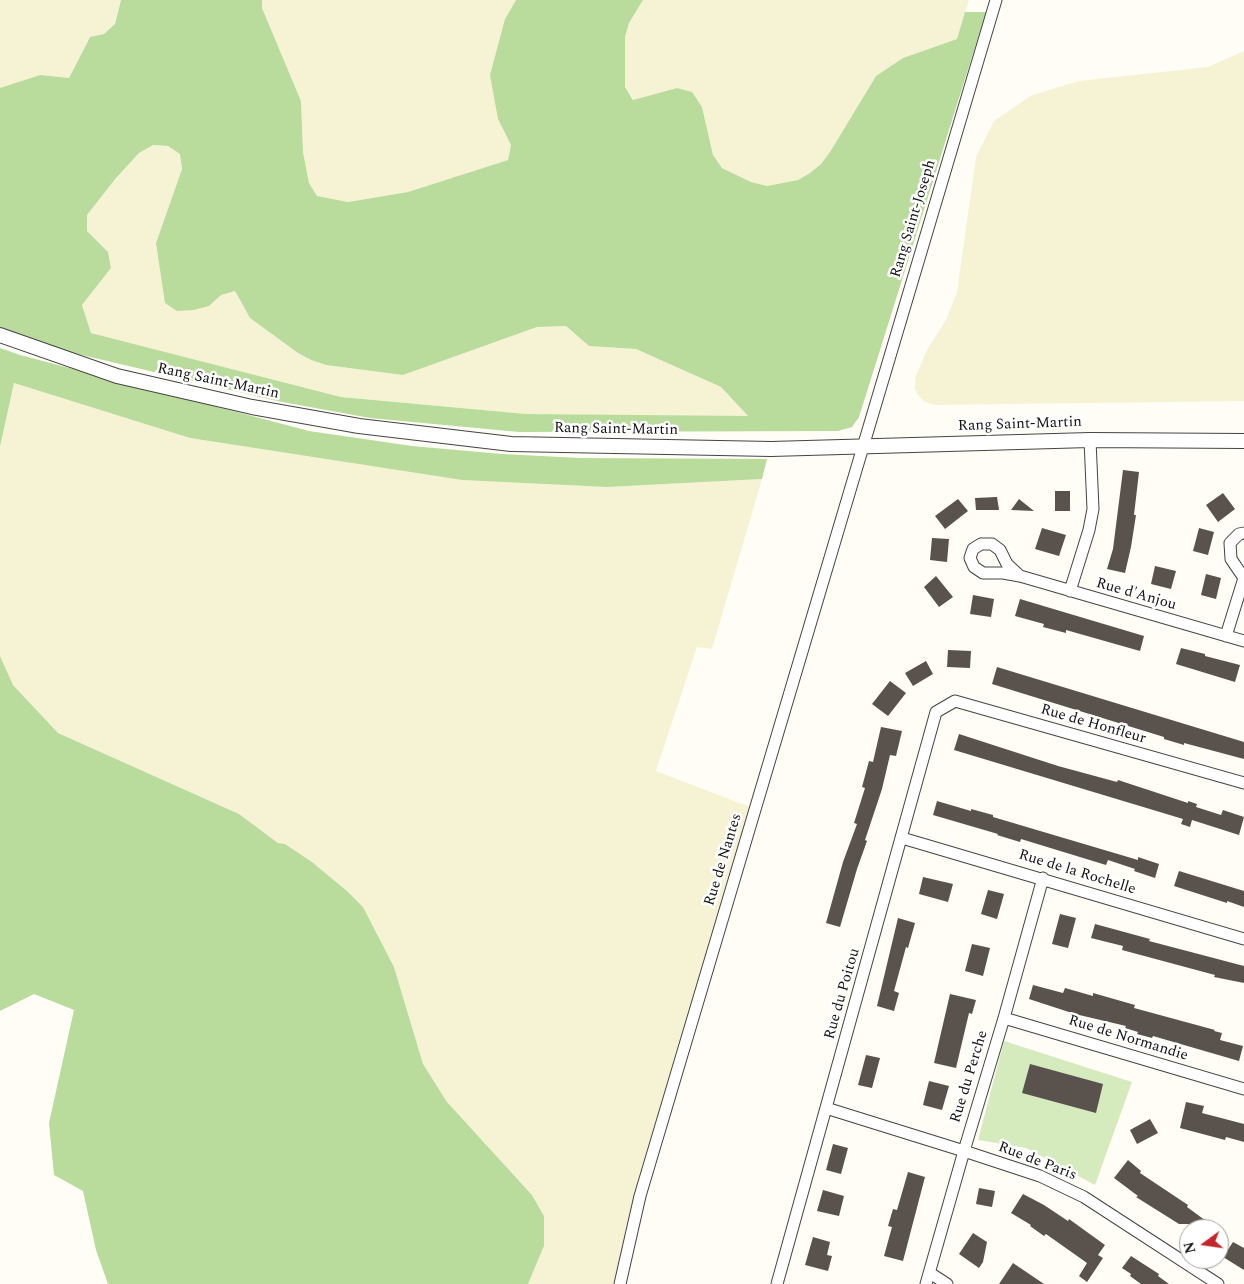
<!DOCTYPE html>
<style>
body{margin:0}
#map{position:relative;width:1244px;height:1284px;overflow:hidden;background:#fffdf5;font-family:Spectral,serif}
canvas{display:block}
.north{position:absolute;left:1179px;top:1219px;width:50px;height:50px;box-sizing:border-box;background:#fff;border:1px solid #a0a0a0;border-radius:50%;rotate:256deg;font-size:14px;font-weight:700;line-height:20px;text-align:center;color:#111}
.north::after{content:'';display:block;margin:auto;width:18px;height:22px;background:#c4262e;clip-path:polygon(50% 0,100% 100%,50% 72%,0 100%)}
</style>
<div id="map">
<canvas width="1244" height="1284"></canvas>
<div class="north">N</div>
</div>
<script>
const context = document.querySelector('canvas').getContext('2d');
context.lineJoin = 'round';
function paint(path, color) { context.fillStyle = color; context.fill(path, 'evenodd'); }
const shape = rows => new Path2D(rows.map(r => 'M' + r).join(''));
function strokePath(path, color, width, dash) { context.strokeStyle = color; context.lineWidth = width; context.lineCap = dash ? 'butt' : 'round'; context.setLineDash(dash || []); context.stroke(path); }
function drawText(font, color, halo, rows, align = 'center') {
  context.font = font + ' Spectral,serif'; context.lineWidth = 5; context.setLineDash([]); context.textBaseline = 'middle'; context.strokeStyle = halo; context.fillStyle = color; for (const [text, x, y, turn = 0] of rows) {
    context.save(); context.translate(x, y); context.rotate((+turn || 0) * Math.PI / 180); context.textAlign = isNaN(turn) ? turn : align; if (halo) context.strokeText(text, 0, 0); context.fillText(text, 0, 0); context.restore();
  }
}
paint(shape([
 [0,0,121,0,115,24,104,34,89,38,69,78,40,75,0,88],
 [262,0,516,0,505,19,498,119,511,145,508,160,408,192,348,202,317,196,309,183,303,152,301,101,262,8],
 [643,0,969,0,957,39,903,58,876,76,830,152,821,164,810,173,798,180,767,186,751,182,722,168,713,155,702,107,677,88,634,100,625,87,625,37,629,23],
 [1244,51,1244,401,935,405,925,402,918,395,915,389,915,378,927,350,946,320,957,292,976,157,994,121,1032,95,1079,81,1208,67],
 [153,145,168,146,181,154,182,169,156,243,209,306,221,295,235,291,250,318,298,353,311,360,326,365,403,375,537,327,566,326,589,346,636,349,721,387,749,417,526,414,341,397,91,333,82,305,111,268,108,252,87,231,87,215,116,178,139,153],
 [14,383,190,438,462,480,607,487,762,479,712,649,697,647,656,771,755,809,620,1284,528,1284,544,1246,544,1216,532,1195,447,1102,423,1064,394,967,363,907,347,891,312,862,285,844,278,843,239,814,58,733,13,685,0,656,0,447]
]), '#f6f3d4');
paint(shape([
 [1004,1041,1132,1082,1095,1185,1026,1148,978,1140]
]), '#d5ebbd');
paint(shape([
 [121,0,262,0,262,8,301,101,303,152,309,183,317,196,348,202,408,192,508,160,511,145,498,119,490,75,505,19,516,0,643,0,629,23,625,37,625,87,633,100,677,88,692,92,702,107,713,155,722,168,751,182,767,186,798,180,810,173,821,164,830,152,876,76,903,58,957,39,965,12,986,12,859,417,852,427,838,431,519,432,370,418,277,401,52,348,0,328,0,88,40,75,69,78,90,37,104,34,115,24],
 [153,145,168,146,180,154,182,169,156,243,165,303,177,311,194,310,209,306,221,295,235,291,250,318,298,353,311,360,326,365,403,375,537,327,566,326,589,346,636,349,721,387,748,416,526,414,341,397,91,333,82,305,111,268,108,252,87,231,87,215,116,178,139,153],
 [0,348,20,355,309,431,412,446,502,454,580,458,767,459,762,479,607,487,462,480,190,438,14,383,0,447],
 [0,656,13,685,58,733,239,814,278,843,285,844,312,862,347,891,363,907,394,967,423,1064,447,1102,532,1195,544,1216,544,1246,528,1284,108,1284,96,1250,83,1191,54,1175,49,1123,74,1010,34,994,0,1011]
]), '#b9dc9c');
paint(shape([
 [1123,470,1139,472,1134,515,1136,515,1131,547,1125,573,1107,569,1113,549],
 [1055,491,1070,491,1070,511,1055,511],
 [1223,493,1235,509,1218,522,1206,505],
 [997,497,999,510,976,510,975,498],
 [958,499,968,511,945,529,935,516],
 [1019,499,1034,511,1011,510],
 [1042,528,1066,535,1059,556,1035,549],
 [1199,528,1214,532,1208,555,1193,551],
 [932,538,949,539,947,562,930,560],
 [1155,566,1176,571,1171,589,1151,584],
 [1206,574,1221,578,1216,599,1201,595],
 [936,576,953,597,939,607,924,587],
 [973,595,994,599,991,617,970,614],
 [1020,599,1144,636,1140,651,1066,630,1066,633,1043,627,1044,624,1015,616],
 [1181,648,1205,654,1205,656,1240,665,1235,682,1176,664],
 [948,650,971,651,970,668,947,667],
 [926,661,933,674,913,686,905,673],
 [997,667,1244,742,1244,759,1184,743,1184,745,1164,739,1164,737,992,684],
 [890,681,906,693,888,716,872,704],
 [881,727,902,731,896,756,890,755,882,789,865,840,867,841,857,869,840,927,826,923,843,862,857,824,854,823,865,788,862,787,869,761,873,762],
 [959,734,1058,766,1117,782,1118,780,1188,803,1188,801,1197,804,1196,807,1221,815,1223,810,1244,817,1239,835,1192,820,1190,827,1181,824,1183,819,954,750],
 [937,801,971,811,971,809,993,815,993,817,1138,860,1138,857,1159,864,1155,878,1134,871,1135,869,1108,860,1106,865,1021,839,1020,842,997,835,998,834,933,815],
 [1179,871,1244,891,1244,907,1227,901,1227,903,1174,886],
 [923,877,953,884,948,902,919,894],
 [988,890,1004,894,997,919,981,914],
 [1060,914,1076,918,1068,948,1052,944],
 [898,918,915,923,908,948,906,947,894,991,899,993,894,1011,877,1006],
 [1095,924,1150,939,1149,941,1244,966,1244,983,1214,977,1215,975,1122,950,1123,946,1091,938],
 [972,944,990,948,983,976,965,971],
 [1033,985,1063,993,1065,988,1093,996,1093,993,1135,1005,1134,1008,1215,1030,1214,1031,1222,1033,1220,1040,1243,1046,1239,1061,1153,1036,1152,1038,1137,1034,1138,1032,1125,1028,1126,1026,1075,1014,1029,999],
 [950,994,976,1000,972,1014,969,1013,956,1068,934,1063],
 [866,1055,880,1058,872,1088,858,1085],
 [1030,1064,1103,1084,1096,1113,1022,1093],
 [929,1081,949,1086,942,1110,923,1105],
 [1186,1102,1204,1106,1202,1113,1244,1124,1244,1142,1226,1137,1225,1140,1180,1128],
 [1150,1119,1158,1133,1137,1144,1130,1130],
 [833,1144,848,1148,841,1174,826,1170],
 [1128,1160,1141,1171,1140,1173,1188,1205,1187,1207,1217,1229,1189,1229,1192,1224,1179,1224,1136,1197,1138,1196,1114,1178],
 [908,1172,925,1177,903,1261,884,1256,892,1227,888,1226,893,1209,897,1210],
 [979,1188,995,1191,992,1207,976,1204],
 [823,1190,844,1196,839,1216,817,1211],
 [1023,1194,1044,1205,1068,1221,1069,1219,1105,1245,1098,1255,1103,1258,1087,1282,1079,1276,1087,1263,1046,1234,1044,1236,1030,1226,1031,1225,1011,1213],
 [973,1233,987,1242,983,1262,979,1268,959,1254],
 [813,1237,830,1242,827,1255,832,1256,828,1271,805,1265],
 [1233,1242,1244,1248,1244,1270,1223,1257],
 [1131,1256,1159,1274,1158,1276,1169,1284,1141,1284,1130,1276,1131,1274,1122,1268],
 [1013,1263,1044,1284,999,1284]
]), '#5a524d');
const minor = shape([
 [981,544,992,544,1000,550,1007,564,1020,576,1003,573,983,573,974,567,970,558,973,549,981,544],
 [1020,576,1244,641],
 [1244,578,1231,559,1230,543,1239,534,1244,533],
 [1070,591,1089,530,1093,509,1090,440],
 [1226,636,1244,578],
 [902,838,1244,939],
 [1004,1018,1244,1089],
 [826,1108,964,1151,1040,1176,1084,1197,1218,1284],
 [930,1273,947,1284],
 [620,1284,640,1196,996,0],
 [777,1284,936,712,955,701,1244,783],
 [926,1284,964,1151,1004,1018,1043,878]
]);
const tertiary = shape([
 [0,335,117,376,252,407,359,426,511,444,771,449,1090,440,1244,441]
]);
strokePath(minor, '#444', 13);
strokePath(tertiary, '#444', 16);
strokePath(minor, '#fff', 11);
strokePath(tertiary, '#fff', 14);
drawText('15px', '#111', '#fff', [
 ["Rang Saint-Joseph",914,219,-73],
 ["Rang Saint-Martin",218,382,12],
 ["Rang Saint-Martin",1020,425,-2],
 ["Rang Saint-Martin",616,430,1],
 ["Rue d'Anjou",1136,595,16],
 ["Rue de Honfleur",1093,725,16],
 ["Rue de Nantes",724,860,-73],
 ["Rue de la Rochelle",1077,873,17],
 ["Rue du Poitou",843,994,-74],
 ["Rue de Normandie",1128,1039,17],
 ["Rue du Perche",970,1077,-73],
 ["Rue de Paris",1037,1162,21]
]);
</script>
